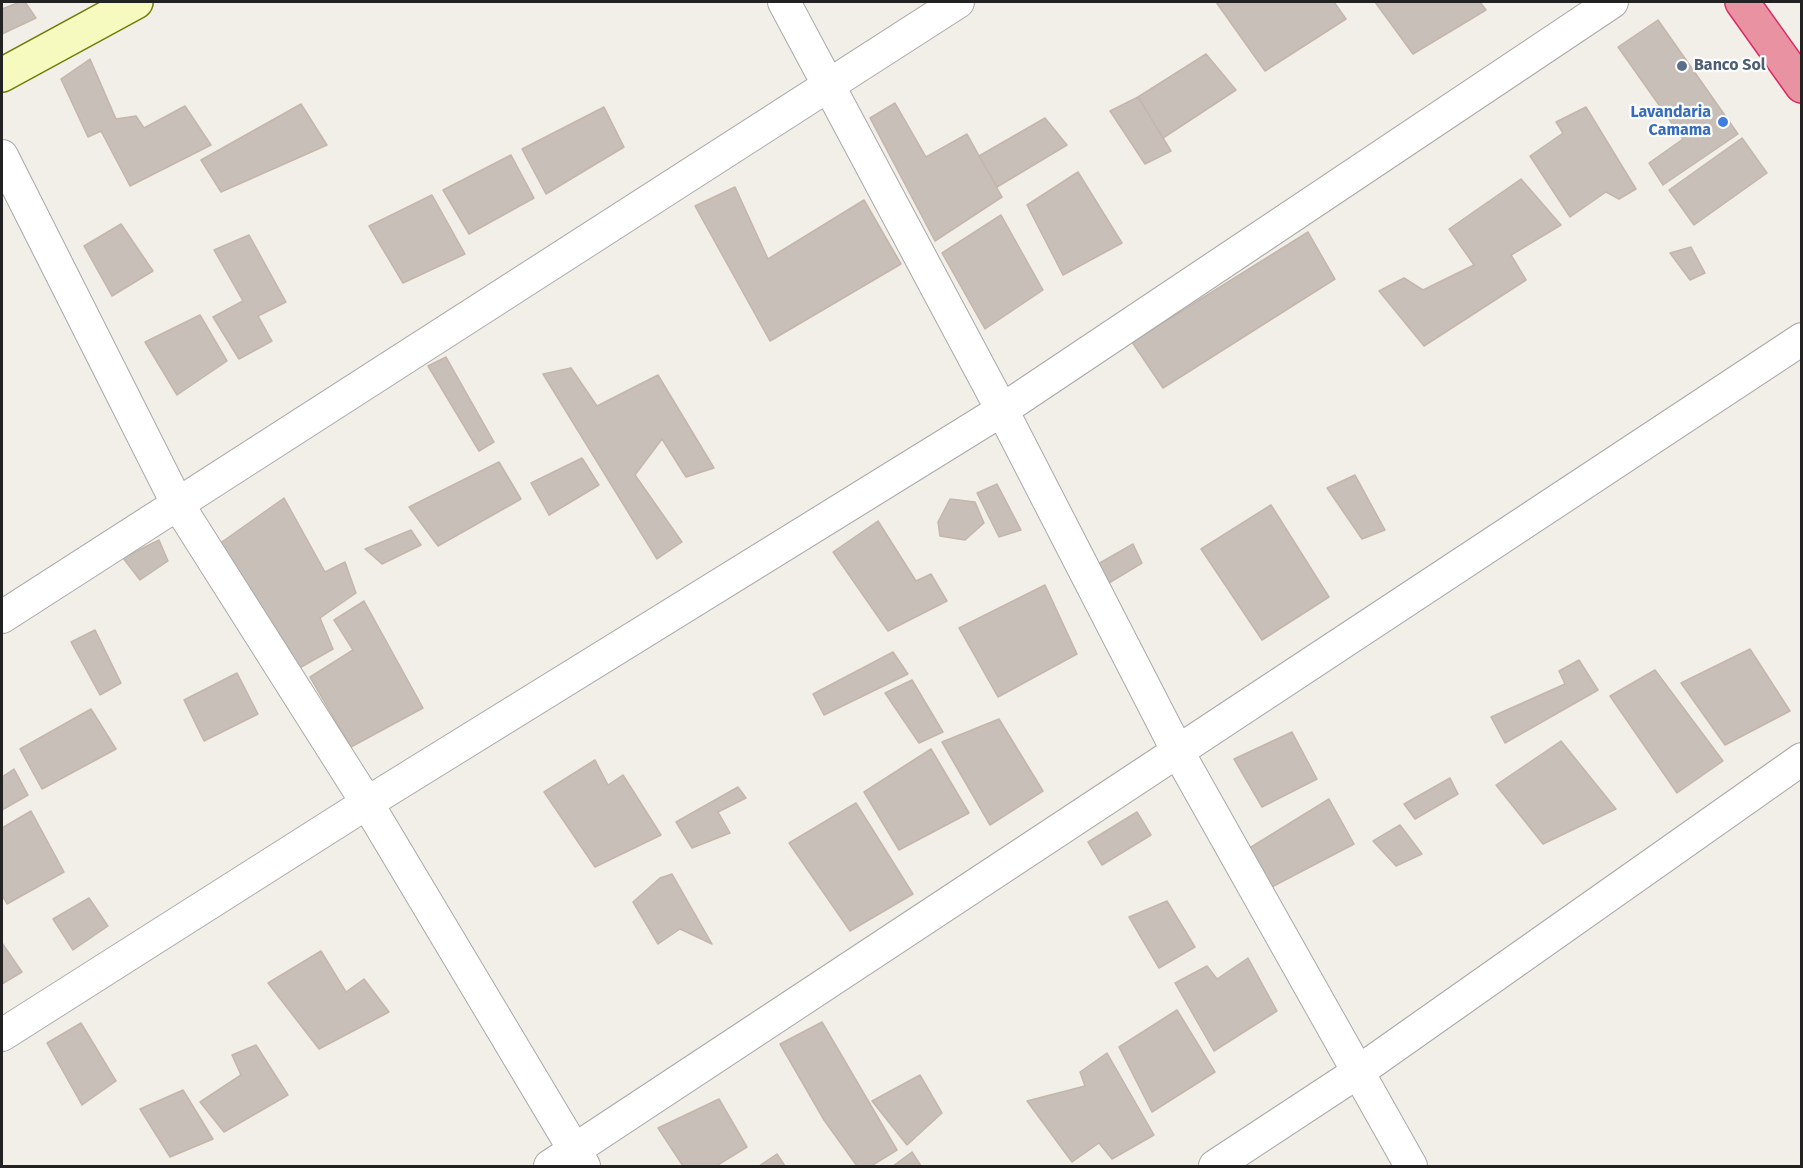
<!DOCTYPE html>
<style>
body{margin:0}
#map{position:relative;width:1803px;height:1168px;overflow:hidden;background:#f2efe9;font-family:"Fira Sans",sans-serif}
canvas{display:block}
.frame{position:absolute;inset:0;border:3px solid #222;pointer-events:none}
</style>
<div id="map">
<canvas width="1803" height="1168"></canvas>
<div class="frame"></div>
</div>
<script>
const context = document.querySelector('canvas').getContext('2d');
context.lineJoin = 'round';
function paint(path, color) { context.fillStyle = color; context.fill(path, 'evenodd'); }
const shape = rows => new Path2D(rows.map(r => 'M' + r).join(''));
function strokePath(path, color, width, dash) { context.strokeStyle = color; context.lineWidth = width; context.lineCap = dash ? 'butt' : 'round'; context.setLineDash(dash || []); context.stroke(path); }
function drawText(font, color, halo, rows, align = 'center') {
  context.font = font + ' "Fira Sans",sans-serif'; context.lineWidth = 4.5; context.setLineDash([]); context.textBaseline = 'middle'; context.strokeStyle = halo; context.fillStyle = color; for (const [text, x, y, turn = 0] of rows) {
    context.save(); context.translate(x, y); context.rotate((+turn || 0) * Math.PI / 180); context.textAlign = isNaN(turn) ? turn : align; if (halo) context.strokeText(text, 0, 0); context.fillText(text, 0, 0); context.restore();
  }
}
const building = shape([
 [20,2,25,2,36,18,2,34,2,9,20,2],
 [1216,2,1334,2,1346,19,1265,71,1216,2],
 [1375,2,1480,2,1486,10,1413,54,1375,2],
 [1658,20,1738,134,1663,185,1649,163,1683,139,1618,47,1658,20],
 [1206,54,1236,90,1163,138,1138,97,1206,54],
 [90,59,116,119,136,116,144,128,185,106,211,145,130,186,101,131,88,137,61,79,90,59],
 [1138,97,1171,151,1145,164,1110,111,1138,97],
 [895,103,926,157,967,134,1002,197,935,241,870,118,895,103],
 [301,104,327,145,221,192,201,160,301,104],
 [604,107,624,147,546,194,522,149,604,107],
 [1586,107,1636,189,1619,199,1606,192,1570,217,1530,156,1563,133,1556,122,1586,107],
 [1045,118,1067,145,997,187,979,156,1045,118],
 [1742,138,1767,173,1694,225,1669,190,1742,138],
 [511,155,534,198,469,234,443,190,511,155],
 [1078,172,1122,243,1063,275,1027,205,1078,172],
 [1521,179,1561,225,1511,255,1526,280,1424,346,1379,291,1404,278,1423,290,1474,265,1449,229,1521,179],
 [735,187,768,259,864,200,901,264,770,341,695,206,735,187],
 [432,195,465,254,403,283,369,226,432,195],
 [1001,215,1043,290,985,329,942,253,1001,215],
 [121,224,153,271,112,296,84,246,121,224],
 [1308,232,1335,279,1163,388,1132,342,1308,232],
 [249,235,286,302,258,316,272,341,239,359,213,317,243,301,214,250,249,235],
 [1691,247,1705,273,1690,280,1670,253,1691,247],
 [200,315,227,361,177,395,145,342,200,315],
 [446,357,494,442,479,451,428,366,446,357],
 [571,368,597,406,658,375,714,468,686,477,662,439,635,475,682,542,657,559,543,374,571,368],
 [582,458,599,485,549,515,531,483,582,458],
 [499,462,521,499,438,546,409,507,499,462],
 [1355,475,1385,530,1362,539,1327,488,1355,475],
 [997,484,1021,530,999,537,977,493,997,484],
 [284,498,325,572,345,562,356,593,320,618,333,649,296,670,219,544,284,498],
 [950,499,975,502,984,523,965,540,940,536,938,522,950,499],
 [1271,505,1329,597,1262,640,1201,549,1271,505],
 [878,521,916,581,931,574,947,601,888,631,833,552,878,521],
 [411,530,421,545,382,564,365,549,411,530],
 [159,540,168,561,140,580,123,558,159,540],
 [1133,544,1142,563,1109,583,1098,564,1133,544],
 [1045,585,1077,654,998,697,959,628,1045,585],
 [364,601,423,708,351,747,310,677,353,650,334,620,364,601],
 [95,630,121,683,100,695,71,642,95,630],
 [1750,649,1790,711,1725,745,1681,683,1750,649],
 [893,652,908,674,824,715,813,694,893,652],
 [1579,660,1598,690,1505,743,1491,717,1565,684,1559,671,1579,660],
 [1655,670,1723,761,1677,793,1610,696,1655,670],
 [237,673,258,714,204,741,184,700,237,673],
 [912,680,943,732,919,743,885,693,912,680],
 [91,709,116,749,42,789,20,749,91,709],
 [999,719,1043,791,990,825,942,742,999,719],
 [1292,732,1317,779,1262,807,1234,759,1292,732],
 [1561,741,1616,809,1543,844,1496,785,1561,741],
 [931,749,969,813,899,850,864,792,931,749],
 [595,760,608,785,623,775,661,835,595,867,544,792,595,760],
 [14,769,28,795,2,810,2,777,14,769],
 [1450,778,1458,794,1415,819,1404,804,1450,778],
 [738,787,746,798,718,812,730,833,692,848,676,822,738,787],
 [1329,799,1354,844,1266,890,1243,852,1329,799],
 [856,803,913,894,850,931,789,843,856,803],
 [31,811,64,872,7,904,2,895,2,828,31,811],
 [1137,812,1151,835,1102,865,1088,842,1137,812],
 [1400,825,1422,854,1396,866,1373,841,1400,825],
 [672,874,712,944,680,929,658,944,633,902,660,878,672,874],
 [89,898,108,926,73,950,53,919,89,898],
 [1167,901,1195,947,1159,968,1129,917,1167,901],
 [2,943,22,972,2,984,2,943],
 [321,951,346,992,364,979,389,1012,319,1049,268,983,321,951],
 [1248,958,1277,1011,1214,1051,1175,983,1207,966,1217,979,1248,958],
 [1177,1010,1215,1072,1152,1112,1119,1047,1177,1010],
 [822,1022,897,1150,871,1166,857,1166,824,1120,780,1044,822,1022],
 [81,1023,116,1081,82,1105,47,1043,81,1023],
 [256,1045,288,1095,224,1132,200,1102,241,1075,232,1055,256,1045],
 [1107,1053,1154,1135,1112,1159,1099,1143,1072,1162,1027,1101,1085,1086,1080,1072,1107,1053],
 [920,1075,942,1113,907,1145,872,1101,920,1075],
 [183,1090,213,1139,170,1157,140,1109,183,1090],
 [719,1099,747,1147,716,1166,683,1166,658,1128,719,1099],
 [912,1152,921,1166,893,1166,912,1152],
 [777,1154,785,1166,759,1166,777,1154]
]);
paint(building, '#c7bfb8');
strokePath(building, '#c4b6ab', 1.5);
const street = shape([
 [784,2,1002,410,1178,752,1411,1166],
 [2,156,177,503,367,803,584,1166],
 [2,617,958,2],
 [2,1035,367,803,1002,410,1612,2],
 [550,1166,1802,339],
 [1215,1166,1358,1072,1802,759]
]);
const secondary = shape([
 [2,75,136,2]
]);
const highway = shape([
 [1742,2,1802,86]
]);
strokePath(street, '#a9a9a9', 34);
strokePath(secondary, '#707d05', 36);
strokePath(highway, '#dc2a67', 36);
strokePath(street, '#fff', 32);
strokePath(secondary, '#f7fabf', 33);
strokePath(highway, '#e892a2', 33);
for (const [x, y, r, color] of [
 [1682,66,6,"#5c6f8a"],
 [1723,122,6,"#3f7fe0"]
]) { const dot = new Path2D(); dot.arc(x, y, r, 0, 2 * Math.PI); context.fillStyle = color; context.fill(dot); strokePath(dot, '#fff', 2); }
drawText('bold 16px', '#4e5e75', '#fff', [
 ["Banco Sol",1694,66]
], 'left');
drawText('bold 16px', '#366cbe', '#fff', [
 ["Lavandaria",1711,113],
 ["Camama",1711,131]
], 'right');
</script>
